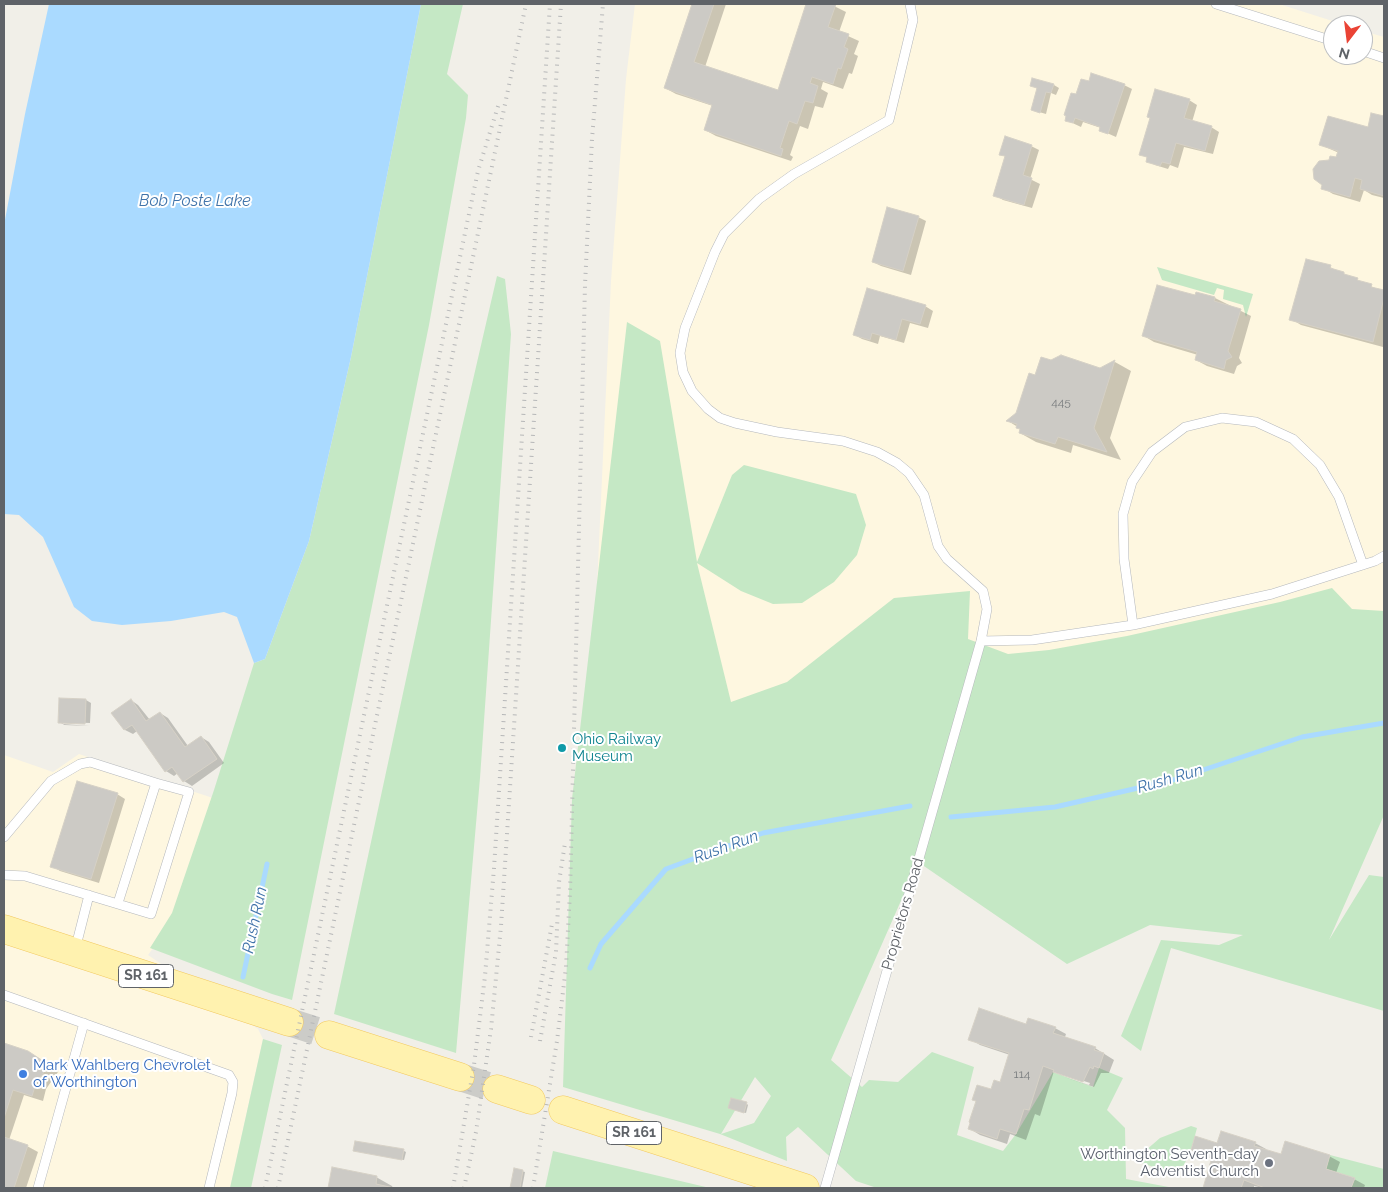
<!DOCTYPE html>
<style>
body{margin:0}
#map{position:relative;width:1388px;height:1192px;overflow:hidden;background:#f1efe8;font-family:Raleway,sans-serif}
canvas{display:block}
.frame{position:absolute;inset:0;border:5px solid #5f6368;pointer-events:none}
.north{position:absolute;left:1323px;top:15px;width:50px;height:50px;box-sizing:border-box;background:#fff;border:1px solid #bfc1c3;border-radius:50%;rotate:195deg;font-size:14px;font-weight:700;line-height:20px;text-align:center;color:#5f6368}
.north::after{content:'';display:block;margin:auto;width:18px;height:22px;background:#ea4335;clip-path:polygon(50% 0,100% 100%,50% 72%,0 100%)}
</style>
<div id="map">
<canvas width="1388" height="1192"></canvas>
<div class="frame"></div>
<div class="north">N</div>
</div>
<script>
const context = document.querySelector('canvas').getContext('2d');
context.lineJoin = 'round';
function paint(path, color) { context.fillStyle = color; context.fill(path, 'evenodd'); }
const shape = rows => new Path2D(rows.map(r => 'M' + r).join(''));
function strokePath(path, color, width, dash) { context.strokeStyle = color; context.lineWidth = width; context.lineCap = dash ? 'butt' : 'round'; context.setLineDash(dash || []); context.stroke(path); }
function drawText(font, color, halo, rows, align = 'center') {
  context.font = font + ' Raleway,sans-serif'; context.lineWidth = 4; context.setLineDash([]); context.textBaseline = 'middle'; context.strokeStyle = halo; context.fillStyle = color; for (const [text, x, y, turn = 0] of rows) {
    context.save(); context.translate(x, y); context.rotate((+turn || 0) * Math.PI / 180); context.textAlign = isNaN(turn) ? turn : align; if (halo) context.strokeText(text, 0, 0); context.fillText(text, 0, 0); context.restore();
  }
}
paint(shape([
 [635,4,1279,4,1345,25,1333,25,1333,55,1363,55,1363,31,1384,37,1384,760,591,718,611,281,626,79],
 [79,754,222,801,178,914,148,955,258,1029,263,1039,230,1188,4,1188,4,755,53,772]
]), '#fef7e0');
paint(shape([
 [421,4,463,4,447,74,468,95,466,118,429,325,292,1000,272,994,150,948,172,913,214,790,254,663,265,659,309,541,351,357],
 [1157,267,1253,294,1246,317,1243,305,1223,299,1224,290,1217,288,1214,295,1162,280],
 [497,276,505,279,511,334,480,778,456,1053,334,1014,436,540],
 [627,322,660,341,697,562,732,475,744,465,856,494,866,525,857,555,834,582,802,603,773,604,741,591,697,563,731,702,787,682,894,598,970,591,968,639,1008,654,1049,650,1127,636,1280,602,1332,588,1352,609,1384,611,1384,815,1329,940,1369,875,1384,877,1384,1011,1171,948,1141,1051,1121,1036,1161,940,1219,945,1243,935,1150,925,1067,964,918,862,831,1060,862,1087,869,1080,898,1082,932,1052,974,1067,957,1135,1003,1151,1016,1134,1053,1072,1093,1087,1099,1068,1123,1078,1107,1110,1125,1128,1126,1179,1174,1188,877,1188,856,1181,798,1127,786,1137,787,1161,720,1134,563,1087,572,799],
 [755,1077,771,1096,754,1123,721,1134],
 [263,1039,282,1045,251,1188,230,1188],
 [1191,1126,1197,1128,1191,1150,1184,1165,1176,1169,1165,1171,1139,1162,1138,1157,1160,1138],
 [553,1151,710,1188,545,1188],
 [1330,1155,1384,1169,1384,1188,1351,1188,1355,1178,1326,1169]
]), '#c5e8c5');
paint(shape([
 [49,4,421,4,351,357,309,541,265,659,254,663,237,617,224,612,171,621,122,625,92,621,74,607,43,537,19,515,4,514,4,225,25,114]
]), '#aadaff');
paint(shape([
 [693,4,726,4,705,67,778,92,808,4,830,4,846,12,839,32,859,41,854,54,858,56,852,74,849,73,843,89,823,82,821,89,828,93,823,108,815,106,808,129,800,126,790,155,793,157,791,161,716,136,705,130,713,106,676,94,665,88],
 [1089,82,1124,85,1132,89,1116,137,1100,130,1101,128,1083,122,1081,127,1066,120,1077,95],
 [1031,85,1054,85,1059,88,1056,95,1051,93,1046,114,1032,110,1038,89],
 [1189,100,1197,105,1192,122,1211,127,1219,132,1213,154,1184,147,1178,168,1170,165,1168,169,1155,165,1148,161,1148,158,1141,154],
 [1372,114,1384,118,1384,198,1372,195,1364,190,1360,202,1333,194,1323,188,1339,153,1321,145,1368,128],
 [1031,146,1039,150,1030,179,1040,184,1032,208,1003,200,995,195,1006,157,1001,154],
 [918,217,926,221,911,275,881,266,873,262],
 [1330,267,1341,273,1384,292,1383,347,1301,325,1291,319],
 [1196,297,1215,298,1251,316,1239,358,1242,363,1237,366,1234,374,1207,366,1196,360,1198,355,1154,342,1144,336],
 [925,306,933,311,928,328,910,323,904,343,880,336,878,344,862,339,855,335],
 [1115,362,1131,371,1110,438,1121,460,1073,445,1071,453,1036,442,1020,433,1021,429,1008,421,1017,413,1036,376,1100,369],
 [86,700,91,703,90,723,63,722,63,724,59,722],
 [131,700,138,705,150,720,160,713,168,718,188,746,201,737,209,742,224,763,192,786,184,781,178,773,174,776,166,771,137,731,133,734,125,730,113,713],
 [63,724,90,726,64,725],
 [117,794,125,799,99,883,60,871,52,866],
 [1027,1026,1055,1028,1066,1034,1065,1037,1095,1048,1114,1060,1109,1073,1101,1073,1094,1087,1064,1077,1089,1085,1090,1083,1059,1073,1063,1076,1054,1071,1040,1116,1035,1114,1026,1140,1010,1134,1007,1144,980,1135,970,1129,977,1102,974,1100,992,1091,1001,1084,1010,1055,980,1045,970,1039],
 [4,1044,28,1052,58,1072,46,1089,43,1101,24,1095,9,1140,27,1146,38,1152,26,1188,4,1188],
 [746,1103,748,1105,746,1113,732,1109],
 [356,1142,404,1151,406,1152,404,1160,357,1151],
 [1255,1143,1266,1149,1265,1151,1282,1156,1329,1156,1340,1162,1336,1173,1354,1179,1365,1185,1364,1188,1263,1188,1254,1186,1254,1188,1204,1188,1213,1159,1203,1156,1192,1150,1218,1145],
 [333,1168,376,1177,392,1186,393,1188,329,1188],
 [515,1169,525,1172,522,1188,511,1188]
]), '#0003');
strokePath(shape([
 [951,817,1055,807,1173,780,1302,737,1384,723],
 [590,968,601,944,666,869,763,833,910,806],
 [243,977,267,864]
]), '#aadaff', 5);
const building = shape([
 [692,4,714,4,694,62,778,90,806,4,836,4,828,27,849,34,844,47,848,49,841,69,838,68,833,84,812,77,810,83,818,86,813,103,805,101,797,124,789,121,780,148,783,149,781,156,704,130,712,105,664,88,692,4],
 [1091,73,1125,84,1108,134,1099,131,1100,127,1075,118,1073,123,1065,121,1066,116,1064,115,1071,93,1076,94,1081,79,1089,81,1091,73],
 [1032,78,1054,84,1051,93,1046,92,1040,113,1031,110,1037,88,1030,86,1032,78],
 [1155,89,1190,99,1184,118,1212,126,1205,151,1176,143,1170,164,1162,162,1160,166,1146,162,1147,157,1139,155,1150,118,1147,117,1155,89],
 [1371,113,1384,116,1383,160,1384,161,1384,196,1360,189,1362,180,1355,178,1350,197,1321,189,1322,185,1314,179,1313,169,1319,161,1329,160,1330,156,1336,157,1338,151,1319,145,1328,116,1368,127,1371,113],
 [1005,136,1032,145,1023,175,1032,178,1024,205,993,196,1005,156,999,155,1005,136],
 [887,207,919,216,903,271,872,262,887,207],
 [1306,259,1331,265,1330,268,1344,272,1344,274,1358,278,1357,280,1372,284,1371,287,1384,290,1384,298,1373,342,1289,320,1306,259],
 [1157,285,1195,295,1196,292,1215,297,1214,301,1241,309,1228,351,1232,357,1226,360,1224,369,1195,360,1197,352,1142,336,1157,285],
 [867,288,926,305,920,324,902,319,896,340,872,333,870,340,853,335,867,288],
 [1061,355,1100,368,1115,360,1094,428,1107,452,1058,437,1055,444,1019,433,1020,429,1016,428,1017,424,1006,421,1016,413,1029,373,1035,375,1041,357,1051,360,1061,355],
 [59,698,86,699,85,724,58,723,59,698],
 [131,699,146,721,160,712,185,747,201,736,217,759,183,782,172,767,165,772,132,725,124,730,111,713,131,699],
 [77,781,118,793,91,879,50,867,77,781],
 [979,1008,1026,1024,1028,1018,1056,1027,1053,1033,1096,1047,1094,1050,1104,1053,1099,1068,1094,1066,1093,1069,1090,1067,1083,1082,1053,1072,1054,1070,1043,1066,1029,1110,1024,1109,1016,1134,1000,1129,997,1139,968,1129,970,1123,969,1122,976,1101,972,1100,977,1085,991,1089,994,1080,1000,1082,1009,1053,968,1040,979,1008],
 [4,1043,28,1051,49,1065,36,1083,32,1096,13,1090,4,1118,4,1043],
 [731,1098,747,1102,744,1113,728,1108,731,1098],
 [1221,1131,1256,1142,1254,1146,1281,1154,1285,1141,1330,1155,1326,1169,1355,1178,1351,1188,1265,1188,1244,1180,1241,1188,1203,1188,1212,1157,1191,1150,1195,1136,1217,1143,1221,1131],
 [4,1137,28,1145,14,1188,4,1188,4,1137],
 [355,1141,404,1149,402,1160,353,1151,355,1141],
 [332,1167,377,1176,376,1184,394,1188,328,1188,332,1167],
 [514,1168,523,1170,520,1188,510,1188,514,1168]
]);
paint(building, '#cccac5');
strokePath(building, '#d6d1c6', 1);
strokePath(shape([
 [289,1022,329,1035],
 [460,1077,497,1089]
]), '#ccccc8', 28, [28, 14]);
const lane = shape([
 [1216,4,1333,41],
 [1363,51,1384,58],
 [1133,625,1124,559,1123,514,1132,482,1152,452,1185,427,1222,418,1256,422,1293,439,1320,465,1339,497,1363,565],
 [981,641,1032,640,1133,625,1272,594,1375,561,1384,556],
 [4,837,51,781,80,764,90,762,156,783],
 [4,875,25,876,151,914,189,792,156,783,118,903],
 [75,950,89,895],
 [4,995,229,1075,233,1082,232,1093,209,1188],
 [38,1188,84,1023],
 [825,1188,981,641,987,609,983,591,947,559,938,546,924,495,909,473,897,463,877,452,843,441,777,432,735,423,720,418,708,409,692,391,683,372,680,353,685,328,715,252,724,234,759,199,794,174,889,120,913,20,910,4]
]);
const primary = shape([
 [4,929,289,1022],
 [329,1035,460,1077],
 [497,1089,531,1100],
 [563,1110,805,1188]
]);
strokePath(lane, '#b5b8bc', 10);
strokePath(primary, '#f2c960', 29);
strokePath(lane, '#fff', 9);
strokePath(primary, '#fff2af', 28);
strokePath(shape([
 [531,1037,552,924],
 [540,1041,556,952,559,882,565,843],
 [265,1188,478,171,499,103],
 [278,1188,526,4],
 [453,1188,474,1065,485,976,494,868,550,4],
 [464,1188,476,1132,491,1029,501,926,561,4],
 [533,1188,557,1041,566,967,570,892,585,285,592,139,603,4]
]), '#b6b7b8', 4, [1, 6]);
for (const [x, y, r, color] of [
 [562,748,5,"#0f9aa8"],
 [23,1074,5,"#3f7fe0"],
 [1269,1163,5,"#6b7280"]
]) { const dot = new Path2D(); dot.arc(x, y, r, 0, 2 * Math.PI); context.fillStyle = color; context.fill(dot); strokePath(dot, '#fff', 2); }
drawText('12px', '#7a7d7f', null, [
 ["445",1061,402],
 ["114",1022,1074]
]);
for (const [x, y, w] of [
 [146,976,55],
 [634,1133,55]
]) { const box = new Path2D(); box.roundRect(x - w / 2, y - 11.5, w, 23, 4); context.fillStyle = '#fff'; context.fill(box); strokePath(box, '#5f6368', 1); }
drawText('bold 14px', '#5f6368', null, [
 ["SR 161",146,976],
 ["SR 161",634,1133]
]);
drawText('15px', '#0d838f', '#fff', [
 ["Ohio Railway",572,739],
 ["Museum",572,756]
], 'left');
drawText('15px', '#5f6368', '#fff', [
 ["Proprietors Road",903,914,-74]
]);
drawText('15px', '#366cbe', '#fff', [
 ["Mark Wahlberg Chevrolet",33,1065],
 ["of Worthington",33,1082]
], 'left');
drawText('15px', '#5b616d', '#fff', [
 ["Worthington Seventh-day",1259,1154],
 ["Adventist Church",1259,1171]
], 'right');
drawText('italic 16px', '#4174aa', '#fff', [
 ["Bob Poste Lake",195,201],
 ["Rush Run",1170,779,-16],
 ["Rush Run",726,847,-20],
 ["Rush Run",255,920,-78]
]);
</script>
